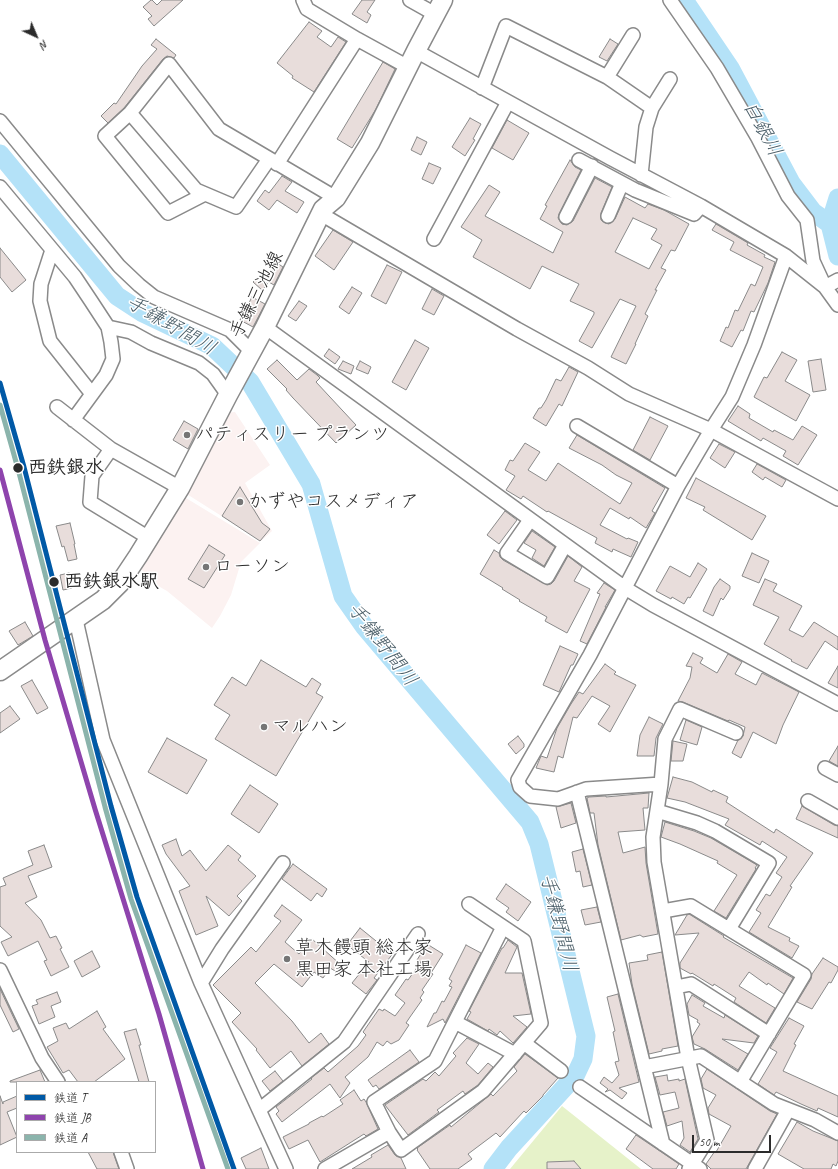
<!DOCTYPE html>
<meta charset="utf-8">
<style>
body{margin:0}
#map{position:relative;width:838px;height:1169px;overflow:hidden;background:#fff;font-family:Caveat,"Klee One",sans-serif}
canvas{display:block}
.legend{position:absolute;left:16px;top:1081px;width:140px;height:72px;box-sizing:border-box;background:#fff;border:1px solid #aaa;margin:0;padding:5px 7px;list-style:none;font-size:12px;color:#2b2b2b}
.legend li{display:flex;align-items:center;gap:8px;height:20px}
.legend b{width:20px;border:1px solid #aaa}
.north{position:absolute;left:16px;top:16px;width:40px;height:40px;-webkit-text-stroke:3px #fff;paint-order:stroke;rotate:136deg;font-size:11px;font-weight:700;line-height:16px;text-align:center;color:#2b2b2b}
.north::after{content:'';display:block;margin:auto;width:14px;height:18px;background:#2b2b2b;clip-path:polygon(50% 0,100% 100%,50% 72%,0 100%)}
.scale{position:absolute;left:692px;top:1135px;width:79px;height:18px;box-sizing:border-box;border:2px solid #2b2b2b;border-top:0;padding-left:5px;font-size:12px;line-height:14px;white-space:nowrap;color:#2b2b2b;-webkit-text-stroke:3px #fff;paint-order:stroke}
</style>
<div id="map">
<canvas width="838" height="1169"></canvas>
<ul class="legend">
<li><b style="height:5px;background:#0059a6"></b>鉄道 T</li>
<li><b style="height:5px;background:#8e44ad"></b>鉄道 JB</li>
<li><b style="height:5px;background:#8bb4ac"></b>鉄道 A</li>
</ul>
<div class="north">N</div>
<div class="scale">50 m</div>
</div>
<script>
const context = document.querySelector('canvas').getContext('2d');
context.lineJoin = 'round';
function paint(path, color) { context.fillStyle = color; context.fill(path, 'evenodd'); }
const shape = rows => new Path2D(rows.map(r => 'M' + r).join(''));
function strokePath(path, color, width, dash) { context.strokeStyle = color; context.lineWidth = width; context.lineCap = dash ? 'butt' : 'round'; context.setLineDash(dash || []); context.stroke(path); }
function drawText(font, color, halo, rows, align = 'center') {
  context.font = font + ' Caveat,"Klee One",sans-serif'; context.lineWidth = 3; context.setLineDash([]); context.textBaseline = 'middle'; context.strokeStyle = halo; context.fillStyle = color; for (const [text, x, y, turn = 0] of rows) {
    context.save(); context.translate(x, y); context.rotate((+turn || 0) * Math.PI / 180); context.textAlign = isNaN(turn) ? turn : align; if (halo) context.strokeText(text, 0, 0); context.fillText(text, 0, 0); context.restore();
  }
}
paint(shape([
 [235,412,270,465,245,483,272,531,261,541,182,491,225,413],
 [181,495,260,543,241,562,231,595,220,616,212,628,167,591,160,587,150,580,139,566]
]), '#fcf2f1');
paint(shape([
 [562,1106,641,1169,510,1169]
]), '#e6f2c9');
strokePath(shape([
 [684,0,730,68,791,183,813,212,830,224,838,256],
 [0,154,117,296,143,313,212,346,250,382,311,484,343,596,364,626,530,822,539,844,586,1036,583,1059,575,1076,509,1148,493,1169],
 [830,224,838,198]
]), '#b4e2f8', 19);
const building = shape([
 [151,0,152,0,157,5,162,0,183,0,154,26,148,19,152,16,143,7,151,0],
 [362,0,375,0,367,12,371,15,367,23,352,14,362,0],
 [309,22,322,31,317,37,331,47,338,37,346,42,314,92,292,78,293,76,277,63,309,22],
 [156,39,176,55,174,58,167,56,163,59,124,108,108,123,101,116,114,103,116,104,142,66,157,49,151,45,156,39],
 [610,39,618,44,607,61,599,57,610,39],
 [383,62,395,69,376,109,352,148,337,139,383,62],
 [470,118,481,124,473,139,475,140,465,156,452,147,470,118],
 [507,120,529,133,513,160,492,148,507,120],
 [417,137,427,142,421,155,411,150,417,137],
 [570,160,575,167,581,170,559,214,558,218,562,224,567,225,573,221,595,178,612,187,601,213,601,220,605,223,609,224,615,219,625,197,645,208,648,204,664,210,689,224,675,251,671,250,661,268,666,270,655,290,657,290,645,314,648,316,635,344,636,344,626,364,611,357,636,306,620,299,592,348,579,341,594,314,594,312,570,301,579,284,542,266,530,289,473,257,482,240,461,227,489,185,500,192,485,216,553,253,563,232,540,219,547,206,545,205,570,160],
 [633,218,657,229,651,239,662,245,649,269,615,252,633,218],
 [429,163,441,168,433,184,422,179,429,163],
 [282,176,292,182,285,191,304,202,297,213,277,200,269,210,257,201,265,190,269,193,282,176],
 [716,224,748,243,747,245,765,255,764,257,775,262,768,283,754,312,751,311,743,331,741,330,732,347,720,341,726,327,728,328,735,310,738,311,751,284,755,286,763,267,730,250,734,242,712,230,716,224],
 [333,230,353,242,334,270,315,256,333,230],
 [0,248,26,280,12,292,0,277,0,248],
 [277,263,283,267,274,285,267,281,277,263],
 [387,265,402,272,386,304,371,296,387,265],
 [259,276,268,284,262,290,253,282,259,276],
 [352,287,362,293,349,314,339,307,352,287],
 [432,289,444,296,434,315,422,309,432,289],
 [252,297,265,304,253,327,240,320,252,297],
 [299,301,307,306,296,321,288,316,299,301],
 [415,340,429,348,406,390,392,382,415,340],
 [329,349,340,357,335,364,324,356,329,349],
 [782,352,797,360,785,381,810,395,796,421,754,397,764,377,767,378,782,352],
 [821,359,826,390,813,392,808,361,821,359],
 [277,360,297,380,309,369,317,375,320,378,316,382,356,425,336,443,293,398,286,390,287,389,267,369,277,360],
 [343,361,354,366,351,374,338,369,343,361],
 [360,361,371,367,368,374,356,369,360,361],
 [569,367,578,372,562,406,559,404,546,426,533,418,539,408,541,408,546,400,556,379,561,381,569,367],
 [738,406,750,414,749,418,773,432,774,430,793,440,802,426,817,435,798,465,783,456,786,451,763,438,761,441,728,421,738,406],
 [650,417,668,426,650,460,633,450,650,417],
 [184,421,198,429,188,449,173,440,184,421],
 [577,435,665,488,652,511,655,513,646,528,630,517,629,519,610,508,600,525,627,539,628,538,638,542,631,557,613,549,612,552,595,543,597,538,548,511,547,512,523,496,521,499,506,490,515,476,505,470,510,460,513,461,525,443,540,452,528,470,546,481,558,463,620,504,632,483,616,475,602,465,569,448,577,435],
 [719,444,735,452,725,468,710,458,719,444],
 [757,464,786,480,782,487,765,477,763,480,752,472,757,464],
 [696,478,766,516,752,540,703,510,705,507,686,498,696,478],
 [240,487,262,523,270,529,260,541,222,516,240,487],
 [505,511,517,520,499,544,487,535,505,511],
 [70,523,75,544,74,544,77,559,68,561,64,546,62,547,56,526,70,523],
 [532,531,555,547,544,566,532,558,536,550,524,543,532,531],
 [209,545,225,555,204,588,188,579,209,545],
 [494,550,499,553,500,557,503,560,547,585,551,584,554,581,568,556,582,567,574,581,590,589,567,633,545,621,547,617,519,601,520,600,502,589,503,588,480,574,494,550],
 [752,553,769,561,759,583,742,576,752,553],
 [698,563,707,569,690,598,688,597,684,604,672,597,671,599,656,591,670,566,690,577,698,563],
 [69,573,72,588,63,590,60,575,69,573],
 [720,579,730,586,730,589,723,600,721,598,713,616,703,611,714,587,720,579],
 [765,579,777,584,773,591,802,606,789,630,803,637,814,622,838,637,838,650,825,641,807,669,791,661,792,660,764,644,779,617,753,605,765,579],
 [604,583,615,590,605,607,606,607,587,644,580,641,600,594,597,593,604,583],
 [25,622,33,636,18,645,9,631,25,622],
 [560,646,578,654,573,665,571,665,559,692,543,685,560,646],
 [693,653,703,658,700,663,717,673,728,654,742,662,735,674,756,685,762,673,799,692,783,725,776,744,753,732,741,758,732,753,738,740,743,736,745,727,729,720,728,721,683,702,678,701,690,678,692,667,686,666,693,653],
 [261,660,306,687,312,678,321,684,316,693,323,697,276,776,215,739,230,715,214,705,232,677,246,686,261,660],
 [605,664,616,672,614,674,636,685,610,732,598,724,610,706,592,696,577,718,573,717,563,758,558,756,554,772,536,768,541,756,547,758,557,728,571,704,579,692,583,694,605,664],
 [838,666,838,688,828,683,838,666],
 [32,680,48,708,37,714,21,686,32,680],
 [10,706,20,719,0,733,0,713,10,706],
 [649,717,663,724,656,738,654,756,637,756,640,735,649,717],
 [686,720,702,727,697,745,680,740,686,720],
 [518,736,524,744,524,747,516,754,508,744,518,736],
 [167,738,207,760,187,794,148,772,167,738],
 [673,741,687,744,683,761,671,761,673,741],
 [838,746,838,766,829,761,838,746],
 [673,777,692,782,712,792,713,790,728,797,726,802,774,833,776,829,813,853,790,886,792,887,768,927,790,938,789,941,799,946,792,958,749,932,761,913,756,910,766,894,770,896,782,877,776,873,787,857,762,841,760,845,725,825,729,819,685,802,667,798,673,777],
 [250,785,278,804,259,833,231,814,250,785],
 [649,793,648,808,643,808,645,830,618,832,623,853,645,847,646,863,658,934,643,937,640,935,621,940,598,845,594,813,590,813,587,798,589,797,606,796,606,797,649,793],
 [571,803,576,823,561,828,556,807,571,803],
 [802,806,834,825,838,826,838,838,796,819,802,806],
 [665,822,694,831,711,838,757,865,755,868,756,869,726,918,714,911,737,875,717,863,718,861,680,844,661,837,665,822],
 [176,839,182,856,190,850,206,871,228,845,241,856,238,860,256,876,237,896,242,901,229,916,206,896,218,926,196,935,179,891,190,886,166,854,162,845,176,839],
 [44,845,52,867,28,876,37,897,25,903,41,920,50,938,56,936,62,948,60,949,69,967,51,976,44,961,47,960,38,941,8,956,1,942,12,937,0,926,0,887,6,885,3,878,33,865,28,851,44,845],
 [583,849,592,885,583,887,580,871,576,872,572,852,583,849],
 [293,864,327,889,322,897,317,893,311,901,282,879,293,864],
 [506,884,531,902,518,921,506,912,509,908,496,899,506,884],
 [282,905,302,920,285,942,299,954,312,939,341,965,337,972,330,968,323,978,314,972,302,987,274,964,255,983,292,1021,309,1043,321,1033,329,1044,302,1066,291,1051,270,1068,256,1050,257,1049,232,1022,241,1013,213,985,251,947,256,952,281,921,274,916,282,905],
 [597,907,601,922,585,925,581,910,597,907],
 [689,914,724,936,723,937,793,978,784,994,768,983,767,985,749,972,739,986,775,1008,766,1023,734,1002,736,998,714,984,713,986,692,973,691,974,680,968,680,963,699,933,675,935,687,915,689,914],
 [360,928,381,945,382,944,394,952,374,978,377,980,366,994,352,983,369,962,347,945,360,928],
 [508,940,517,947,505,973,522,973,531,1014,513,1016,527,1027,513,1043,500,1031,497,1035,489,1029,488,1031,467,1019,471,1012,469,1011,502,948,503,948,508,940],
 [427,944,443,954,431,973,433,974,422,990,424,992,420,998,422,1000,410,1017,406,1023,409,1025,399,1040,391,1044,387,1041,383,1046,377,1042,368,1057,345,1077,350,1083,340,1098,330,1084,282,1122,276,1114,279,1111,276,1107,312,1079,311,1078,324,1068,328,1072,358,1046,366,1035,363,1032,379,1009,383,1011,384,1009,395,1016,405,1003,395,995,406,979,408,980,421,962,417,960,427,944],
 [466,945,481,953,445,1023,443,1019,427,1027,434,1013,436,1013,442,1001,444,1002,452,987,449,986,452,981,449,979,466,945],
 [92,951,100,967,82,977,74,961,92,951],
 [662,952,678,1046,662,1049,662,1051,649,1054,632,984,629,963,648,960,647,955,662,952],
 [823,958,838,967,838,970,831,983,829,982,812,1009,797,1002,811,979,812,974,823,958],
 [0,989,19,1029,13,1032,0,1005,0,989],
 [57,992,61,1002,51,1006,55,1017,39,1024,32,1006,38,1004,36,1000,57,992],
 [618,994,639,1082,619,1088,627,1093,622,1099,610,1090,605,1092,608,1089,600,1083,604,1077,612,1083,619,1075,615,1062,619,1061,613,1032,615,1031,607,997,618,994],
 [692,995,705,1003,703,1006,724,1018,725,1015,758,1036,754,1043,722,1039,748,1054,738,1070,705,1049,694,1044,692,1037,700,1024,697,1022,698,1020,689,1015,687,1004,692,995],
 [97,1011,106,1027,103,1029,125,1059,94,1082,78,1082,69,1070,63,1073,47,1047,58,1041,53,1028,66,1023,69,1029,97,1011],
 [789,1018,804,1026,794,1044,796,1045,783,1071,838,1096,838,1117,818,1108,817,1111,801,1104,776,1092,774,1095,758,1084,777,1052,770,1048,789,1018],
 [136,1029,141,1045,139,1045,149,1082,139,1082,124,1032,136,1029],
 [467,1038,479,1044,466,1063,478,1074,488,1063,493,1067,478,1085,465,1094,463,1091,437,1110,439,1112,408,1135,385,1105,423,1079,426,1081,435,1072,439,1076,456,1056,453,1053,467,1038],
 [410,1050,419,1062,379,1089,376,1085,373,1087,368,1080,410,1050],
 [525,1054,558,1078,543,1095,543,1096,526,1113,524,1111,500,1137,496,1133,468,1154,472,1159,458,1169,430,1169,417,1150,418,1149,417,1148,440,1132,450,1125,451,1127,491,1094,493,1096,517,1071,514,1067,525,1054],
 [707,1069,770,1111,777,1114,746,1169,711,1169,706,1164,715,1151,716,1152,731,1126,709,1114,708,1108,716,1095,703,1088,701,1079,707,1069],
 [40,1070,45,1082,10,1082,10,1081,40,1070],
 [275,1071,283,1081,270,1091,262,1081,275,1071],
 [667,1075,668,1081,679,1079,679,1081,685,1079,698,1139,690,1152,680,1145,684,1138,682,1121,667,1126,663,1112,679,1108,675,1092,660,1095,655,1077,667,1075],
 [354,1090,361,1101,364,1099,366,1102,378,1129,366,1136,364,1134,320,1162,308,1140,289,1149,283,1137,309,1124,309,1123,322,1116,323,1117,343,1104,340,1100,354,1090],
 [0,1096,3,1104,3,1102,17,1096,17,1108,7,1112,17,1137,0,1145,0,1096],
 [797,1122,813,1131,838,1141,838,1161,836,1166,833,1164,831,1169,804,1169,778,1154,797,1122],
 [636,1135,679,1164,676,1169,653,1169,626,1149,636,1135],
 [388,1145,395,1155,401,1158,406,1169,352,1169,372,1157,371,1155,388,1145],
 [261,1148,269,1169,246,1169,241,1158,261,1148],
 [88,1152,113,1152,119,1169,97,1169,88,1152],
 [574,1161,581,1169,547,1169,547,1162,574,1161]
]);
paint(building, '#e8dddb');
strokePath(building, '#8a8a8a', 1);
const minor = shape([
 [303,0,307,9,357,39],
 [410,0,435,14],
 [670,0,717,68,758,138,788,196,807,220,813,261,825,287,838,305],
 [416,51,610,158,701,206,786,256,825,287],
 [607,77,633,35],
 [482,88,506,26,607,77,652,108],
 [130,113,196,190,236,207,269,159],
 [0,121,119,266,139,285,154,297,230,330,252,352],
 [579,160,635,190,694,214,701,206],
 [277,164,357,39,408,67],
 [641,175,646,127,652,108,670,79],
 [0,187,75,277,91,301,108,327,111,342,113,359,106,375,73,420],
 [205,194,168,213,105,136,130,113,169,64,219,129,336,198],
 [321,214,517,329,588,368,629,394,711,430,838,499],
 [608,216,622,183],
 [566,217,592,166],
 [434,239,508,102],
 [52,250,41,284,40,301,50,341,92,394],
 [825,287,838,280],
 [108,327,131,332,151,343,199,363,213,374,228,395],
 [265,327,625,588,653,605,838,704],
 [57,407,111,449,180,488],
 [577,426,678,486],
 [111,449,92,476,90,502,149,538],
 [530,520,507,553,547,577,565,545],
 [76,620,103,740,201,983,286,1169],
 [825,768,838,775],
 [661,784,586,789,558,799,530,796,520,787,518,780,590,655,678,486,711,430,732,397,754,345,786,256],
 [577,792,663,1144],
 [808,801,838,818],
 [657,811,697,823,715,831,769,863,729,929],
 [663,911,691,906,804,975,740,1082],
 [0,970,42,1058,58,1082],
 [201,983,222,949,283,863],
 [676,987,691,984,769,1034],
 [455,1022,515,1054],
 [524,1043,561,1071],
 [644,1067,701,1056,774,1104,815,1120,838,1133],
 [580,1087,700,1169],
 [259,1110,344,1042,418,934],
 [389,1132,374,1102,435,1061,503,927],
 [121,1152,127,1169],
 [325,1169,389,1132,401,1150,483,1091,541,1023,524,941,469,904],
 [689,1169,707,1140,688,1058,654,862,653,837,661,784,665,739,680,709,736,733],
 [755,1169,788,1110]
]);
const secondary = shape([
 [0,671,103,600,120,583,138,556,180,488,228,395,265,327,323,209,336,198,370,143,416,51,443,0]
]);
strokePath(minor, '#8a8a8a', 16);
strokePath(secondary, '#8a8a8a', 21);
strokePath(minor, '#fff', 13);
strokePath(secondary, '#fff', 18);
strokePath(shape([
 [0,383,24,467,111,806,137,897,234,1169]
]), '#0059a6', 5);
strokePath(shape([
 [0,470,45,640,95,809,159,1014,203,1169]
]), '#8e44ad', 5);
strokePath(shape([
 [0,405,18,469,105,807,131,899,228,1169]
]), '#8bb4ac', 5);
for (const [x, y, r, color] of [
 [187,435,4,"#757575"],
 [18,468,5.5,"#2b2b2b"],
 [240,502,4,"#757575"],
 [206,567,4,"#757575"],
 [54,582,5.5,"#2b2b2b"],
 [264,727,4,"#757575"],
 [287,959,4,"#757575"]
]) { const dot = new Path2D(); dot.arc(x, y, r, 0, 2 * Math.PI); context.fillStyle = color; context.fill(dot); strokePath(dot, '#fff', 1.5); }
drawText('19px', '#2b2b2b', '#fff', [
 ["手鎌三池線",257,295,-63]
]);
drawText('19px', '#2b2b2b', '#fff', [
 ["パティスリー プランツ",195,435],
 ["かずやコスメディア",248,502],
 ["ローソン",214,567],
 ["マルハン",272,727],
 ["草木饅頭 総本家",295,948],
 ["黒田家 本社工場",295,970]
], 'left');
drawText('bold 19px', '#2b2b2b', '#fff', [
 ["西鉄銀水",28,468],
 ["西鉄銀水駅",64,582]
], 'left');
drawText('italic 20px', '#4a5e68', '#fff', [
 ["白銀川",762,129,62],
 ["手鎌野間川",171,326,30],
 ["手鎌野間川",382,645,52],
 ["手鎌野間川",558,923,76]
]);
</script>
